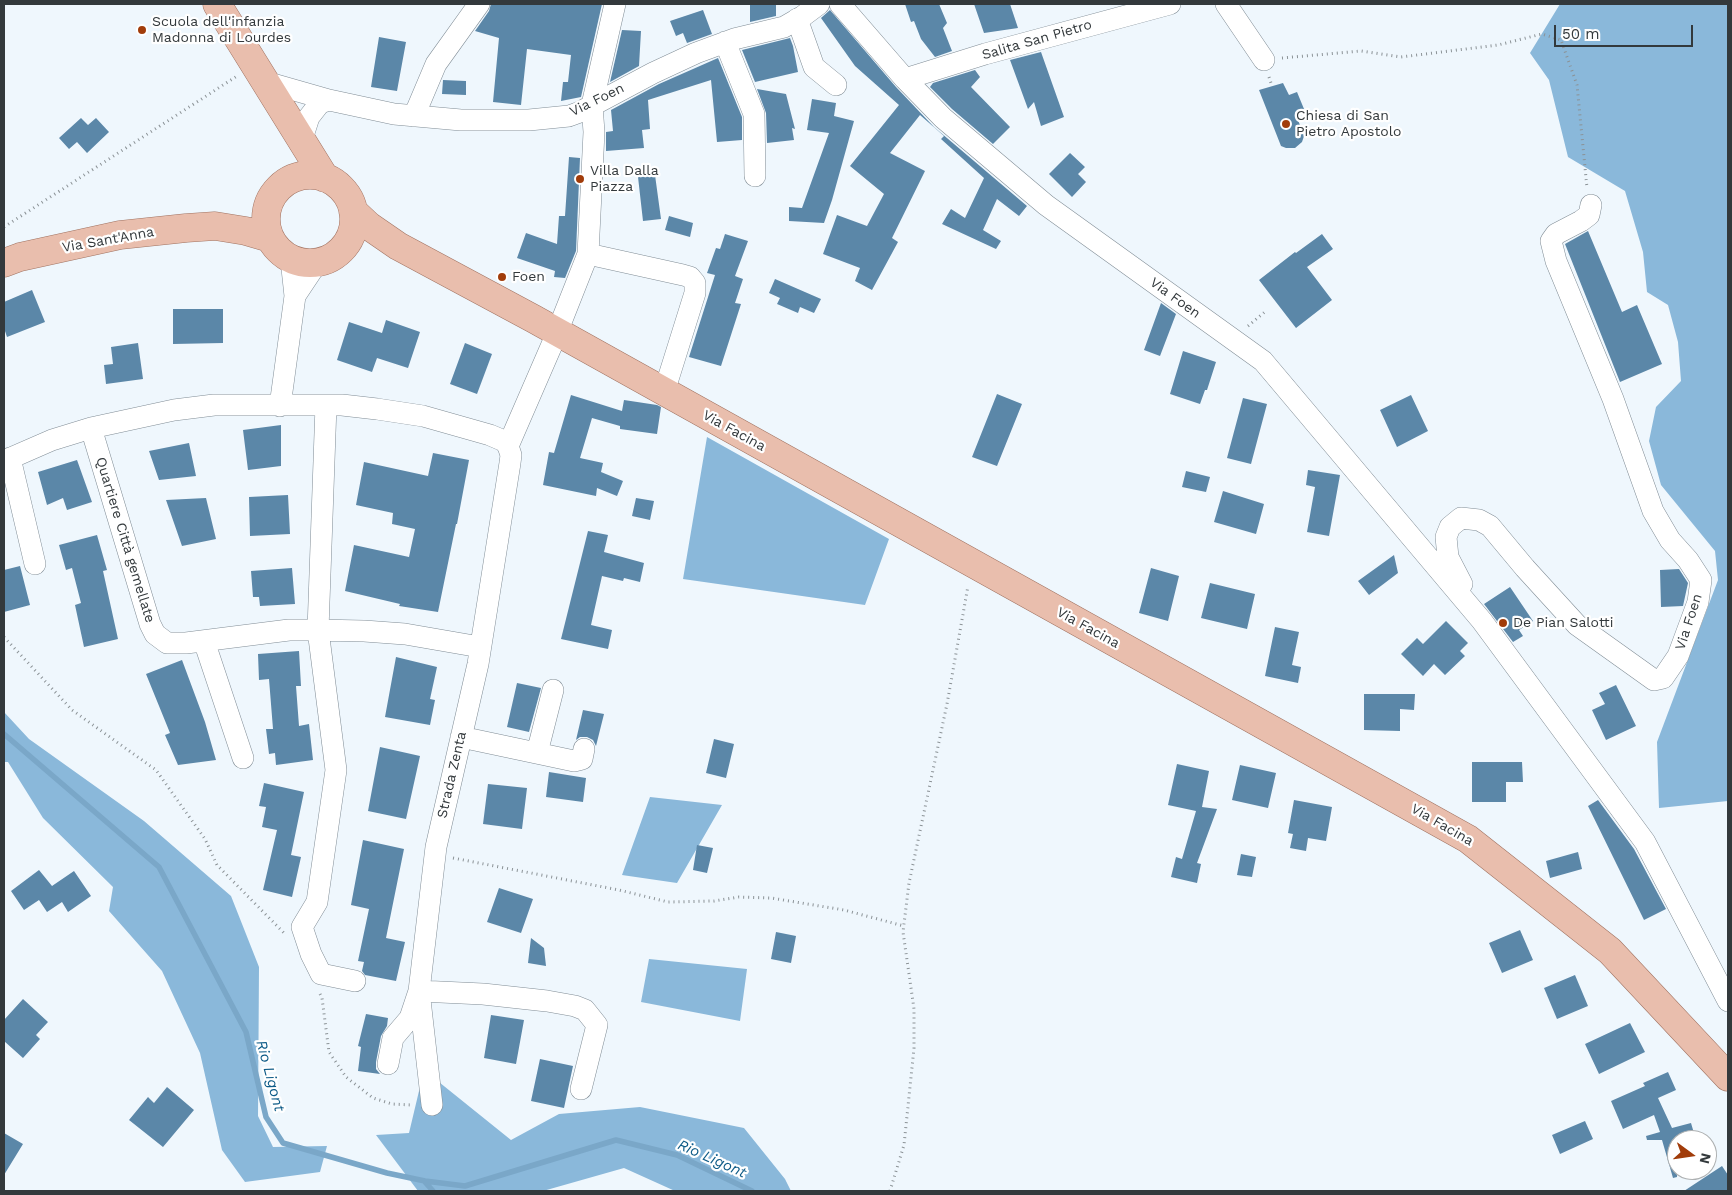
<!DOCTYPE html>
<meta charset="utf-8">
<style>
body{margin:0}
#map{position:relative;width:1732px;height:1195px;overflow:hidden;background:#eff7fd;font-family:"Work Sans",sans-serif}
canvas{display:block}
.frame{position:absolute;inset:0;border:5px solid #33393c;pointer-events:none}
.north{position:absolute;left:1667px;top:1130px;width:50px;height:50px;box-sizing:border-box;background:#fff;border:1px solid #adb0b1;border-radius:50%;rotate:104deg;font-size:14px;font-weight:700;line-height:20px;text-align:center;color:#33393c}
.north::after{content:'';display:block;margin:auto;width:18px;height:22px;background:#a13c0a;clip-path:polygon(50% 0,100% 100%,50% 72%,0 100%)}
.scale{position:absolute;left:1554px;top:25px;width:139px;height:22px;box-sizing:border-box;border:2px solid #33393c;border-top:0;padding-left:6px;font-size:15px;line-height:18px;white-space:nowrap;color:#33393c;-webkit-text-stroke:4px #fff;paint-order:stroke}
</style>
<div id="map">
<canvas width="1732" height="1195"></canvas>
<div class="frame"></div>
<div class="north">N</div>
<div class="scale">50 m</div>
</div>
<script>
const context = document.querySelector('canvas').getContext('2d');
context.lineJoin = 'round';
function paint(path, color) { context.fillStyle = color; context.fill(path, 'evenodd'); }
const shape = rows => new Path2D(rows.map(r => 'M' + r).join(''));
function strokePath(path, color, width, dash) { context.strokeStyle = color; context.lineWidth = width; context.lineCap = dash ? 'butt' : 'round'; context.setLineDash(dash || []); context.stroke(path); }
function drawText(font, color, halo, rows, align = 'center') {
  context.font = font + ' "Work Sans",sans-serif'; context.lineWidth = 4.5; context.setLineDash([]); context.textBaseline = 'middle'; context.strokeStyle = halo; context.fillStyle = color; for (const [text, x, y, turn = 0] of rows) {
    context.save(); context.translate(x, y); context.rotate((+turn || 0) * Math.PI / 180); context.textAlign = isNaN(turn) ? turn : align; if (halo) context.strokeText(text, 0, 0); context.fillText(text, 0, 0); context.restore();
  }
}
paint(shape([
 [1560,4,1728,4,1728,801,1659,808,1657,742,1718,580,1715,551,1661,485,1649,441,1656,407,1681,381,1678,342,1668,305,1647,292,1643,252,1625,191,1568,157,1549,80,1530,53],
 [707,437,889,539,865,605,683,579],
 [4,712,29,739,144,821,231,896,259,967,258,1116,273,1147,327,1146,320,1172,245,1182,222,1150,200,1053,162,971,109,911,113,887,43,818,8,762,4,762],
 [650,797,722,805,677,883,622,875],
 [649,959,747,969,740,1021,641,1002],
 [424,1070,511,1140,559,1114,640,1107,744,1128,785,1179,791,1191,675,1191,624,1168,543,1191,418,1191,376,1135,409,1133]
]), '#8ab8da');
strokePath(shape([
 [4,734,159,867,246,1032,266,1117,283,1143,387,1173,425,1181,465,1186,616,1140,677,1155,752,1191],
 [425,1182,433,1191]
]), '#7aa7c8', 5.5);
paint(shape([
 [491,4,602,4,581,97,561,101,563,82,568,82,571,55,527,49,521,105,493,102,499,38,475,31,489,11],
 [750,4,776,4,776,16,750,22],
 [905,4,939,4,947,23,943,28,952,51,935,57,921,39,914,21,911,22],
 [974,4,1010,4,1018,28,984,33],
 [703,10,712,34,687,43,683,33,676,36,670,21],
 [830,10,896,87,934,127,1027,206,1019,216,997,199,983,230,1001,241,996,249,942,224,951,209,965,218,984,178,941,139,944,136,920,115,890,153,925,171,892,238,898,242,872,290,855,281,860,268,823,254,837,215,867,226,884,194,850,166,899,105,855,66,821,18],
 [622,30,641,31,639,66,610,82],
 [379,37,406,42,397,91,371,87],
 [790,38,793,46,798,72,755,82,742,50],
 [1041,52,1064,117,1041,126,1034,102,1028,109,1010,60],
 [718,58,742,117,742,140,717,142,711,80,648,100,650,129,642,130,644,148,606,151,606,132,613,131,611,110,659,84],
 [975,70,980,77,971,87,1010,127,993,144,952,109,930,87,933,83],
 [443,80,466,81,466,95,442,94],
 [1283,83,1289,95,1297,92,1304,109,1295,112,1304,136,1302,142,1295,148,1286,148,1281,146,1259,90],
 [757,89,786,94,795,129,792,128,794,140,767,143,766,113],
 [812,99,836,103,834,116,854,121,832,200,824,223,789,221,789,207,802,208,829,133,807,130],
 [81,118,88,125,96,118,109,132,87,153,77,142,69,149,59,138],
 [1070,153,1085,167,1078,174,1086,182,1072,197,1049,174],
 [569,157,580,158,576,251,565,278,554,277,555,271,517,258,526,233,557,244,559,216,565,216],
 [655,175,661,219,643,221,638,177],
 [669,216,693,223,690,237,665,230],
 [1588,231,1622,312,1637,305,1662,364,1620,382,1565,244],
 [725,234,748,241,735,276,743,279,735,303,741,304,721,366,689,357,715,275,707,273,716,248,720,249],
 [1322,234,1333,249,1307,267,1332,300,1296,328,1259,280,1295,252,1296,253],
 [775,279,821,299,814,313,800,307,798,313,777,304,780,298,769,293],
 [32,290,45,322,7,337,4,328,4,302],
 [1161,303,1176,314,1160,356,1144,350],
 [173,309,223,309,223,343,173,344],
 [386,320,420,332,408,368,377,358,372,372,337,360,349,322,382,333],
 [138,343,143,379,106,384,104,365,113,364,111,347],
 [465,343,492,354,477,394,450,384],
 [1183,351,1216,362,1207,390,1205,390,1200,404,1170,394],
 [997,394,1022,404,997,466,972,457],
 [571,395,622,411,624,400,657,405,661,407,657,434,620,429,620,426,592,418,580,458,603,463,601,472,623,481,617,496,597,488,596,496,543,485,549,452,554,453],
 [1411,395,1428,431,1397,447,1380,410],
 [1243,398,1267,404,1251,464,1227,458],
 [281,425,281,466,248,470,243,430],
 [189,443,196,476,159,480,149,451],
 [433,453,469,460,457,524,456,524,438,612,399,606,400,604,345,591,354,545,409,557,415,529,392,524,393,513,356,505,364,462,428,476],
 [77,460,92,502,67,510,63,498,47,505,38,472],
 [1308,470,1340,475,1329,536,1307,532,1315,487,1306,485],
 [1186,471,1210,477,1206,492,1182,487],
 [1223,491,1264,504,1256,534,1214,522],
 [288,495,290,534,250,536,249,497],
 [206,498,216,539,182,546,166,500],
 [636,498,654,501,650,520,632,516],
 [588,531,608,535,604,552,644,563,640,582,624,578,623,581,602,576,591,625,612,630,608,649,561,639],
 [97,535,107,570,103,571,118,639,84,647,75,605,81,603,72,568,66,570,59,545],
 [1394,555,1398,573,1369,595,1358,581],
 [20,566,30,605,4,612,4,570],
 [292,568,295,604,260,606,259,597,253,597,251,571],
 [1151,568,1179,576,1168,621,1139,613],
 [1679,569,1688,583,1683,606,1661,607,1660,570],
 [1210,583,1255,594,1247,629,1201,618],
 [1510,587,1533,621,1519,630,1523,636,1513,642,1484,604],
 [1446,621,1468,643,1460,651,1465,656,1445,675,1434,664,1423,676,1401,654,1417,638,1423,644],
 [1275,627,1299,632,1292,665,1301,667,1298,683,1265,676],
 [299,651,301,686,296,686,299,726,309,724,313,760,276,765,275,753,269,754,266,729,273,729,269,679,259,680,258,654],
 [396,657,437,667,430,699,435,700,430,725,385,717],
 [182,660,205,722,216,760,178,765,165,735,170,733,146,674],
 [517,683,541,688,529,732,507,727],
 [1616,685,1636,726,1606,740,1592,710,1605,704,1599,693],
 [1364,694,1415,694,1414,710,1400,709,1400,731,1364,730],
 [583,710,604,714,596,746,593,740,587,737,580,737,576,740],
 [714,739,734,744,726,778,706,773],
 [380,747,420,756,406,819,368,811],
 [1472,762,1522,762,1523,782,1506,782,1506,802,1472,802],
 [1177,764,1209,771,1202,807,1217,809,1197,863,1201,864,1197,883,1171,877,1176,857,1182,859,1196,811,1168,805],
 [1240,765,1276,773,1268,808,1232,800],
 [549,772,586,778,583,802,546,797],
 [264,783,304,792,291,855,301,857,292,897,263,890,277,830,262,827,266,807,259,806],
 [488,784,527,788,522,829,483,824],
 [1294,800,1332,807,1326,841,1308,838,1306,851,1290,848,1293,834,1288,833],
 [1598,800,1634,849,1666,909,1644,920,1588,806],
 [363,840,404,849,386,938,405,942,396,981,365,975,362,971,364,962,358,961,369,909,351,905],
 [697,845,713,848,707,873,693,870],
 [1578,852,1582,869,1550,878,1546,861],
 [1241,854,1256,857,1252,877,1237,875],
 [39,870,52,886,74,871,91,896,68,912,62,902,47,912,39,900,24,910,11,891],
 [499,888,533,899,521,933,487,922],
 [1520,930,1533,960,1502,973,1489,943],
 [776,932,796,936,791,963,771,959],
 [531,938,544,948,546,966,528,963],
 [1575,975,1588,1006,1557,1019,1544,988],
 [23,999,48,1022,36,1035,40,1039,23,1058,4,1041,4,1020],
 [366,1014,388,1018,387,1026,381,1036,376,1062,376,1069,380,1074,358,1071,361,1047,358,1046],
 [491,1015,524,1020,516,1064,484,1058],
 [1630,1023,1645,1052,1599,1074,1585,1044],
 [540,1059,573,1066,564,1108,531,1101],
 [1668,1072,1676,1090,1658,1098,1672,1128,1691,1123,1696,1140,1677,1140,1677,1177,1673,1178,1662,1140,1647,1140,1646,1136,1660,1132,1654,1115,1623,1129,1611,1101,1645,1086,1643,1083],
 [167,1087,194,1110,163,1147,129,1120,148,1097,154,1103],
 [1585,1121,1593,1139,1560,1154,1552,1135],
 [4,1133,23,1144,4,1175],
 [1722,1166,1728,1175,1728,1191,1684,1191]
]), '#5b87a8');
const minor = shape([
 [840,4,905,79,943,118,1046,205,1263,361,1482,621,1645,842,1728,1001],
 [1226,4,1264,60],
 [797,19,814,67,836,85],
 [725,42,754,114,755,176],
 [905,79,985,54,1170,4],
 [266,82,329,100,394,114,461,120,529,120,569,116,580,112,653,73,696,53,734,39,784,27,803,16,819,4],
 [414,116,436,64,479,4],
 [302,139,309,117,320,103,329,100],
 [588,254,683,275,690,277,695,283,695,293,664,392],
 [295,296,317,263],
 [326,405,318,630,336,770,317,902,302,927,311,954,321,974,355,981],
 [280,406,295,296,291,259],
 [91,428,150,624,155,634,167,643,186,643,289,630,318,630,364,631,405,634,480,647],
 [508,446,554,340,588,254,594,132,592,105,615,4],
 [10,458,35,564],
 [4,461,52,440,91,428,174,410,214,405,342,405,377,409,423,416,490,435,504,441,508,446,511,455,510,463,478,664,436,847,419,991,432,1105],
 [1462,584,1448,557,1446,537,1450,527,1461,518,1479,520,1490,526,1525,568,1577,625,1654,680,1663,678,1678,656,1698,602,1701,580,1688,560,1670,540,1653,511,1613,399,1556,261,1551,241,1556,234,1581,221,1589,215,1591,205],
 [204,641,243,758],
 [461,737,574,761,582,759,584,749],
 [537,753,553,690],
 [388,1064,393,1038,410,1018,419,991,483,994,547,1001,575,1006,585,1010,597,1025,581,1089]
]);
const major = shape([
 [217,4,325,178],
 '266 219a44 44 0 1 1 88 0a44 44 0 1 1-88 0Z',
 [353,211,369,226,398,246,534,319,1468,839,1610,951,1728,1077],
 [4,263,20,257,120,235,186,228,215,226,246,231,270,238]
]);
strokePath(minor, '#818d96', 22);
strokePath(major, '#a07362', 29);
strokePath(shape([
 [1282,58,1361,51,1401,57,1498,45,1542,34,1561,40,1577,85,1587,188],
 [1269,77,1272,86],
 [4,227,237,76],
 [1248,326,1266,311],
 [4,637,72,710,156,770,205,839,217,865,284,933],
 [453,858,619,890,668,902,714,901,739,897,771,898,844,910,904,926],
 [320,994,322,998,329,1052,346,1077,373,1098,392,1104,412,1105],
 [890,1191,904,1145,914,1048,914,1009,903,932,909,883,947,704,968,586]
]), '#8b9296', 3, [1, 4]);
strokePath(minor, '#fff', 21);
strokePath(major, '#e9bead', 28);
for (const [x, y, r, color] of [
 [142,30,5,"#a13c0a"],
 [1286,124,5,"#a13c0a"],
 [580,179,5,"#a13c0a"],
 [502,277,5,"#a13c0a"],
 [1503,623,5,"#a13c0a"]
]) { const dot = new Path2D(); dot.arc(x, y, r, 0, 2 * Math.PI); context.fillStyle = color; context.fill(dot); strokePath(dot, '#fff', 2); }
drawText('14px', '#33393c', '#fff', [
 ["Scuola dell'infanzia",152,22],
 ["Madonna di Lourdes",152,38],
 ["Chiesa di San",1296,116],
 ["Pietro Apostolo",1296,132],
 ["Villa Dalla",590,171],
 ["Piazza",590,187],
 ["Foen",512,277],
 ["De Pian Salotti",1513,623]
], 'left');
drawText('14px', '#33393c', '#fff', [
 ["Salita San Pietro",1037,40,-16],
 ["Via Foen",597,100,-26],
 ["Via Sant'Anna",108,240,-10],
 ["Via Foen",1175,298,36],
 ["Via Facina",734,431,29],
 ["Quartiere Città gemellate",125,540,73],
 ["Via Foen",1689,622,-72],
 ["Via Facina",1088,628,29],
 ["Strada Zenta",452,775,-77],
 ["Via Facina",1442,825,30]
]);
drawText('italic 15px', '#0e5b87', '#fff', [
 ["Rio Ligont",270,1076,75],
 ["Rio Ligont",712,1159,24]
]);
</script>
